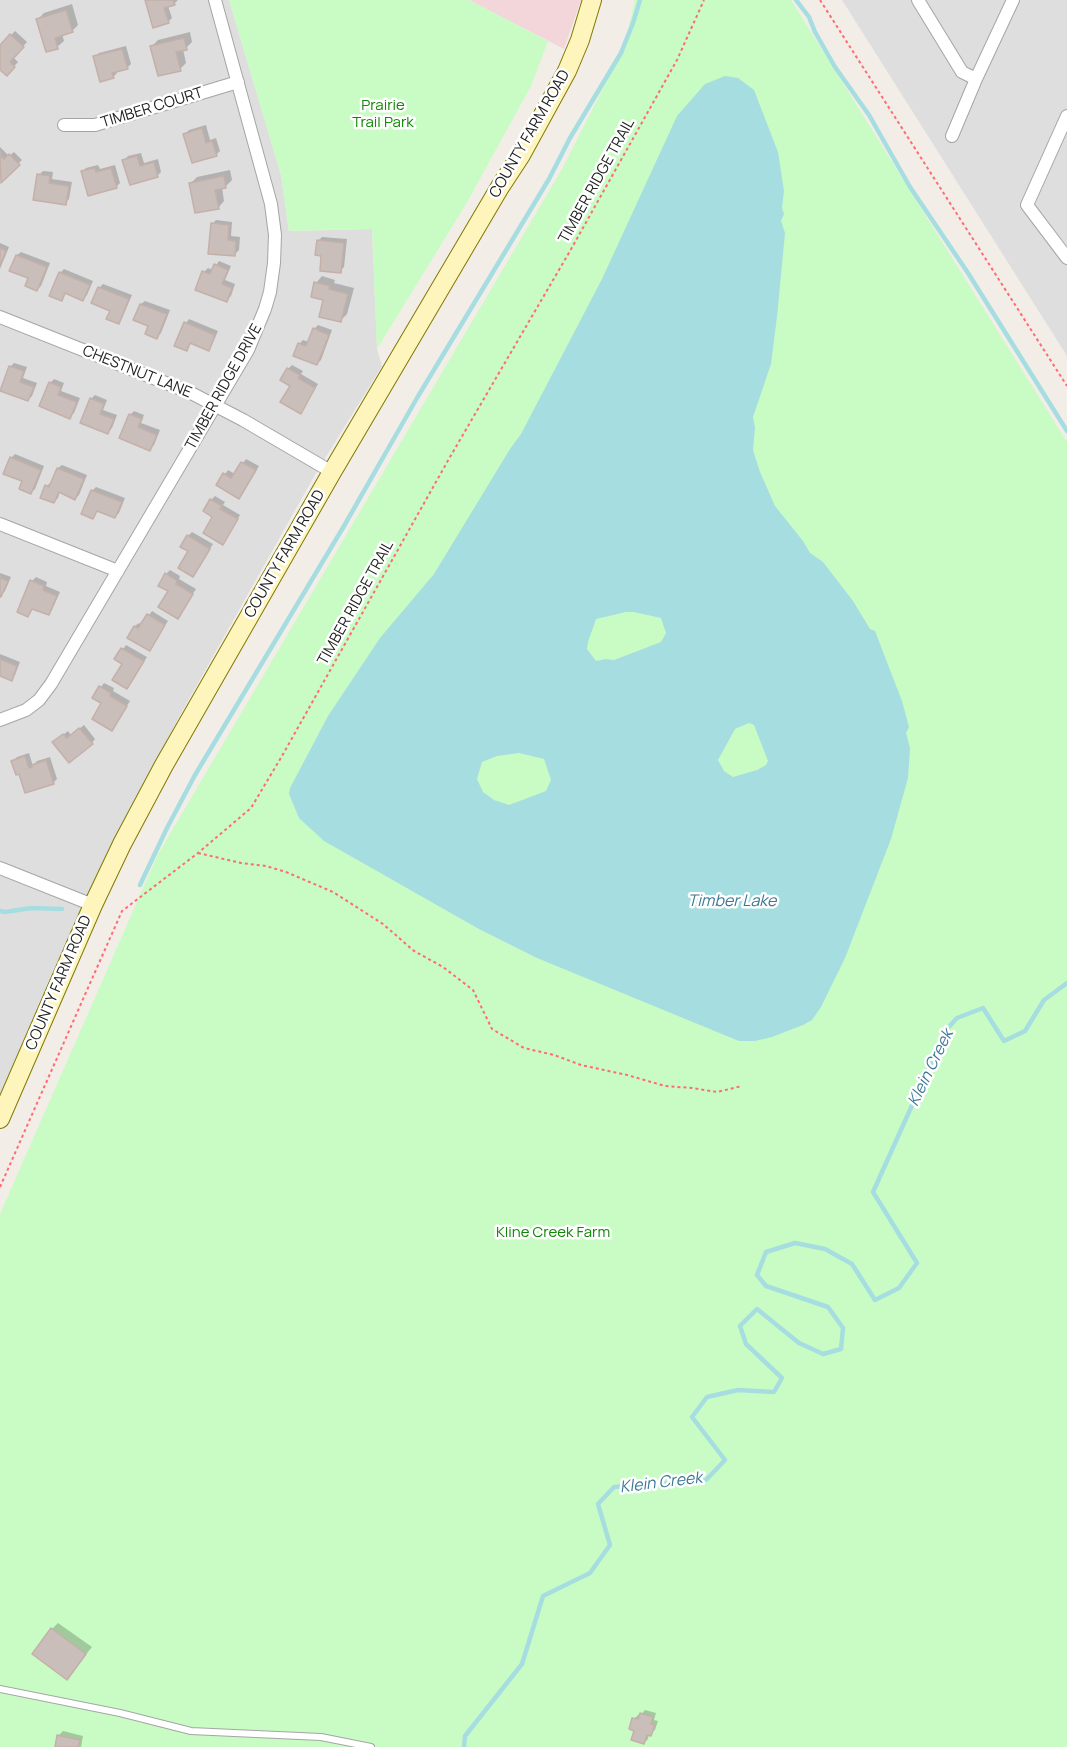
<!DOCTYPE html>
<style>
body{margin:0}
canvas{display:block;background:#f2ede7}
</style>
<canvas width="1067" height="1747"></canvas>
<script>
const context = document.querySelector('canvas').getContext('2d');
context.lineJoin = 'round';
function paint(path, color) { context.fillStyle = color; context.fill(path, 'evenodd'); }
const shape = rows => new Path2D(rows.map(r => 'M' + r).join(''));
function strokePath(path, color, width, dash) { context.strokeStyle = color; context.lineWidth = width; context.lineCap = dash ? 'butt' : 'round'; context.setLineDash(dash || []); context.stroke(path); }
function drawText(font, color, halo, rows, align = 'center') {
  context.font = font + ' Manrope,sans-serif'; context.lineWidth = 5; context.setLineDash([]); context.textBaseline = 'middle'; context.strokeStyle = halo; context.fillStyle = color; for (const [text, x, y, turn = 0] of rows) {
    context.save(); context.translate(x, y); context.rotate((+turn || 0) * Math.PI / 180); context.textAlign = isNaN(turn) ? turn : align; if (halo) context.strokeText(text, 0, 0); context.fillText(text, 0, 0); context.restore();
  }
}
paint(shape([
 [0,0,229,0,281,175,289,231,372,229,377,349,382,366,316,473,179,717,88,897,0,862],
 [842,0,1067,0,1067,356],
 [0,874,84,908,0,1104]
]), '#dfdede');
paint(shape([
 [469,0,581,0,564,49]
]), '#f3d6da');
paint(shape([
 [229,0,469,0,548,41,531,86,466,204,377,349,372,229,289,231,281,175],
 [635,0,791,0,1067,442,1067,1747,0,1747,0,1214,158,854,562,169,624,47]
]), '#c9fcc4');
paint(shape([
 [725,76,738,78,754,90,778,152,784,191,782,208,784,214,781,221,785,233,777,317,771,364,753,417,755,428,753,450,760,472,775,506,803,541,810,553,823,562,853,601,870,629,875,631,902,701,909,727,906,733,910,748,908,778,891,839,845,958,821,1007,812,1020,803,1025,772,1037,755,1041,739,1041,537,958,479,929,324,841,299,818,289,794,290,788,328,716,380,638,434,574,510,449,521,434,602,279,677,116,705,84],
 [626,612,634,612,661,618,666,633,661,642,614,660,606,659,596,661,587,649,588,642,596,619],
 [749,723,754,725,768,761,766,765,757,770,733,777,724,771,718,760,735,729],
 [519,753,544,759,551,780,546,791,509,805,494,800,483,792,477,779,482,762,497,756]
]), '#a6dde1');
paint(shape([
 [147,0,178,0,174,4,168,6,172,18,168,22],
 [72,4,78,25,72,31,62,34,64,41,57,47,38,19,44,13],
 [15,31,27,42,13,57,18,62,7,74,0,68,0,47],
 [190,32,192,42,186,48,183,49,186,63,180,69,152,46,158,40],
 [126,46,131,64,127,68,116,71,117,73,113,77,95,57,99,53],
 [206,125,210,140,216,138,220,151,216,155,185,134,189,130],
 [0,147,9,156,14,152,22,160,1,181],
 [141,153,144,163,158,159,161,172,157,176,124,160,128,156],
 [98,165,100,169,115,165,120,183,116,187,82,172,86,168],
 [230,170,232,180,225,187,222,187,224,201,218,208,191,183,197,177],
 [43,171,53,172,52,179,72,182,69,199,65,203,39,175],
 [216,220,232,222,231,236,240,237,239,250,235,254,212,224],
 [322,237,347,239,344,267,340,271,318,241],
 [0,243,9,247,0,269],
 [21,252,50,263,41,286,37,290,17,255],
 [219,261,231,266,225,280,235,284,231,296,227,300,204,272,208,268,213,270],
 [64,269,93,281,87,295,83,299,67,292,61,299,60,273],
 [322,276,335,280,334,283,354,288,347,314,340,321,316,283],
 [103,284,132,295,122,318,118,322,99,288],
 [145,301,170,310,161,333,157,337,141,304],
 [189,319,218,331,212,345,208,349,192,342,186,350,186,323],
 [318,325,332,330,321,360,317,364,299,344,303,340,309,342,314,329],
 [14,363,27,367,23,378,37,383,32,396,28,400,10,367],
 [292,365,303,371,301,374,318,384,304,408,292,385,288,369],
 [54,379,64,383,61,391,80,398,74,413,70,417,50,383],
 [95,395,107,400,103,410,117,415,112,428,108,432,91,399],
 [134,411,144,415,141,423,160,430,154,445,150,449,130,415],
 [15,454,44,466,35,489,31,492,11,458],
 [246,459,259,466,243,493,218,484,228,470,235,474],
 [62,465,87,475,79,495,75,499,60,491,58,498,54,502,47,486,51,482,52,483,58,468],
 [96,487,125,498,119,513,115,517,98,510,93,517,92,491],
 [215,496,225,502,223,505,240,515,226,539,214,516,211,500],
 [192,532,213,544,196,571,190,551,188,536],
 [170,570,180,576,179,579,196,589,178,617,166,574],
 [0,573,11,577,5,591,1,595],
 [36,577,47,582,46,586,60,592,52,610,48,614,33,608,28,615,32,581],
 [152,611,168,621,149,649,129,637,135,626,139,623,142,625],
 [126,645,147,657,127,687,124,664,116,659],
 [0,654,20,662,15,675,11,679,0,675],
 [104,683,114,688,113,691,130,701,112,729,104,703,94,697],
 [84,725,95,739,92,743,58,739,68,731,71,735],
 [29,753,33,766,37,761,50,757,57,779,53,783,20,772,13,761,17,757],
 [58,1623,92,1647,67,1678,52,1629],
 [645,1710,656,1713,654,1720,658,1721,655,1730,649,1734,648,1739,644,1743,636,1730,634,1719,638,1715,641,1715],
 [63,1731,83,1736,81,1747,56,1747,59,1735]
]), '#0003');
strokePath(shape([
 [796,0,809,17,815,32,835,67,869,115,910,187,968,273,1067,431],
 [140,885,167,828,195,775,344,526,417,398,549,179,570,138,621,53,633,23,640,0],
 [0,911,5,912,31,908,62,909],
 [464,1747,465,1736,522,1664,543,1596,590,1573,610,1545,598,1504,614,1487,706,1480,725,1460,692,1417,707,1397,738,1390,774,1392,782,1378,746,1344,740,1326,757,1309,799,1343,823,1354,841,1349,843,1328,828,1307,766,1286,757,1275,766,1252,795,1243,825,1249,852,1264,875,1300,899,1288,917,1263,873,1192,946,1030,957,1018,983,1008,1004,1041,1025,1031,1044,1000,1067,983]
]), '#a6dde1', 4.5);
const building = shape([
 [145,0,173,0,175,5,164,8,169,23,153,28,145,0],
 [66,10,73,32,55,38,58,49,46,52,36,19,66,10],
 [10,34,24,47,10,62,15,67,7,76,0,70,0,45,10,34],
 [184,38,187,50,176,52,181,71,158,76,150,46,184,38],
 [122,49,128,69,112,73,114,78,100,82,93,56,122,49],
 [202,128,206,143,212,141,217,156,192,163,183,134,202,128],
 [9,154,20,165,1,183,0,155,4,159,9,154],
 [137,156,140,166,154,162,158,177,130,185,122,160,137,156],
 [95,168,96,172,111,168,117,188,88,196,81,171,95,168],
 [37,174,50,176,49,183,69,186,66,205,33,200,37,174],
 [224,176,226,188,215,190,219,209,195,213,189,183,224,176],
 [211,223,229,225,228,240,236,241,235,256,208,254,211,223],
 [317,240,344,243,341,273,320,271,321,256,315,255,317,240],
 [0,248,6,251,0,266,0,248],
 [16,255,47,267,37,291,25,286,28,278,9,271,16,255],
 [214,264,228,270,222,284,232,288,227,302,195,290,202,271,210,274,214,264],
 [59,272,90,285,83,301,65,293,62,301,49,296,59,272],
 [314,282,330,286,329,289,348,294,341,322,319,317,323,300,311,297,314,282],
 [98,287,129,299,119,324,106,319,110,311,91,303,98,287],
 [140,304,167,314,157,339,145,334,148,326,133,320,140,304],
 [184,322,215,335,209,351,190,343,187,351,174,346,184,322],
 [313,328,329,335,317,365,293,356,298,343,306,346,313,328],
 [9,366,24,371,20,382,34,387,28,401,0,391,9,366],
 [287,368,300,375,298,378,315,388,301,414,280,402,290,386,280,380,287,368],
 [49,382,61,387,58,395,77,402,70,419,39,406,49,382],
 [90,398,104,404,100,414,114,419,108,434,80,423,90,398],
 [129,414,142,419,138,427,157,435,150,451,119,438,129,414],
 [10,457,41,470,31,494,19,489,22,481,3,474,10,457],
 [241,462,256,470,239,499,216,485,223,473,231,478,241,462],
 [57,468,84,479,75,500,59,492,54,503,40,498,45,485,49,487,57,468],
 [91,490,122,502,115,518,97,511,93,519,81,514,91,490],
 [210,499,222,506,220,509,238,519,223,545,203,533,212,517,203,511,210,499],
 [187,535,210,549,193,577,178,568,188,551,180,547,187,535],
 [165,573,177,581,176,584,193,594,178,619,158,607,168,591,158,586,165,573],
 [0,578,8,581,1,597,0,597,0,578],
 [30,580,44,586,43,590,57,596,49,615,32,609,28,617,17,612,30,580],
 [147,614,165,625,150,651,127,638,134,626,138,628,147,614],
 [121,648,144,661,127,689,112,680,122,664,114,659,121,648],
 [0,659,17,666,12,681,0,676,0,659],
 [99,686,111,693,110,696,127,706,112,731,92,719,101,703,92,698,99,686],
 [79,728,93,744,69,763,52,742,63,734,67,738,79,728],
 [25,756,29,768,32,767,32,765,46,760,54,784,25,793,19,774,16,775,11,761,25,756],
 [51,1628,86,1654,67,1680,32,1654,51,1628],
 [640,1713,653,1717,651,1724,655,1725,651,1736,647,1735,644,1744,631,1740,634,1731,629,1729,632,1718,638,1719,640,1713],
 [57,1735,80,1740,78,1747,55,1747,57,1735]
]);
paint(building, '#cabeba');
strokePath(building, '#c4b0a9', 1.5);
const lane = shape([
 [0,1689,120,1713,191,1731,321,1737,371,1747]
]);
const street = shape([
 [918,0,962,72,976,79,1013,0],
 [1067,116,1027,205,1067,258],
 [64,125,95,125,238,82],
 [952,136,976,79],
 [0,317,191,393,243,420,332,472],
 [0,524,118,571],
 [0,720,26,710,39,700,51,684,248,350,265,309,270,292,274,263,275,235,271,204,215,0],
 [0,868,93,905]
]);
const secondary = shape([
 [0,1119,93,905,122,844,164,765,332,472,500,187,521,155,567,71,580,40,592,0]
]);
strokePath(lane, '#a5a5a5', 8);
strokePath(street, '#a5a5a5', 14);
strokePath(secondary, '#807900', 20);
strokePath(shape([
 [820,0,1067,386],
 [198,853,241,863,266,866,286,872,333,892,383,924,414,951,443,967,473,990,492,1029,524,1048,554,1055,581,1065,627,1075,665,1086,692,1088,717,1092,742,1086],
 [0,1187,122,911,198,853,251,808,282,756,450,457,570,251,677,60,704,0]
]), '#ff6b75', 2, [3, 3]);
strokePath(lane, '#fff', 6);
strokePath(street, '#fff', 12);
strokePath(secondary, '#fdf5bb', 18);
drawText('15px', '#118707', '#fff', [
 ["Prairie",383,106],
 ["Trail Park",383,123],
 ["Kline Creek Farm",553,1233]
]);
drawText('15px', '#212121', '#fff', [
 ["TIMBER COURT",152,108,-17],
 ["COUNTY FARM ROAD",530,134,-60],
 ["TIMBER RIDGE TRAIL",597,181,-61],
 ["CHESTNUT LANE",137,372,22],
 ["TIMBER RIDGE DRIVE",224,387,-61],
 ["COUNTY FARM ROAD",285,554,-60],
 ["TIMBER RIDGE TRAIL",356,603,-61],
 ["COUNTY FARM ROAD",59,983,-67]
]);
drawText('italic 16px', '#3d7896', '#fff', [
 ["Timber Lake",732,902],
 ["Klein Creek",931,1068,-64],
 ["Klein Creek",661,1483,-7]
]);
</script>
